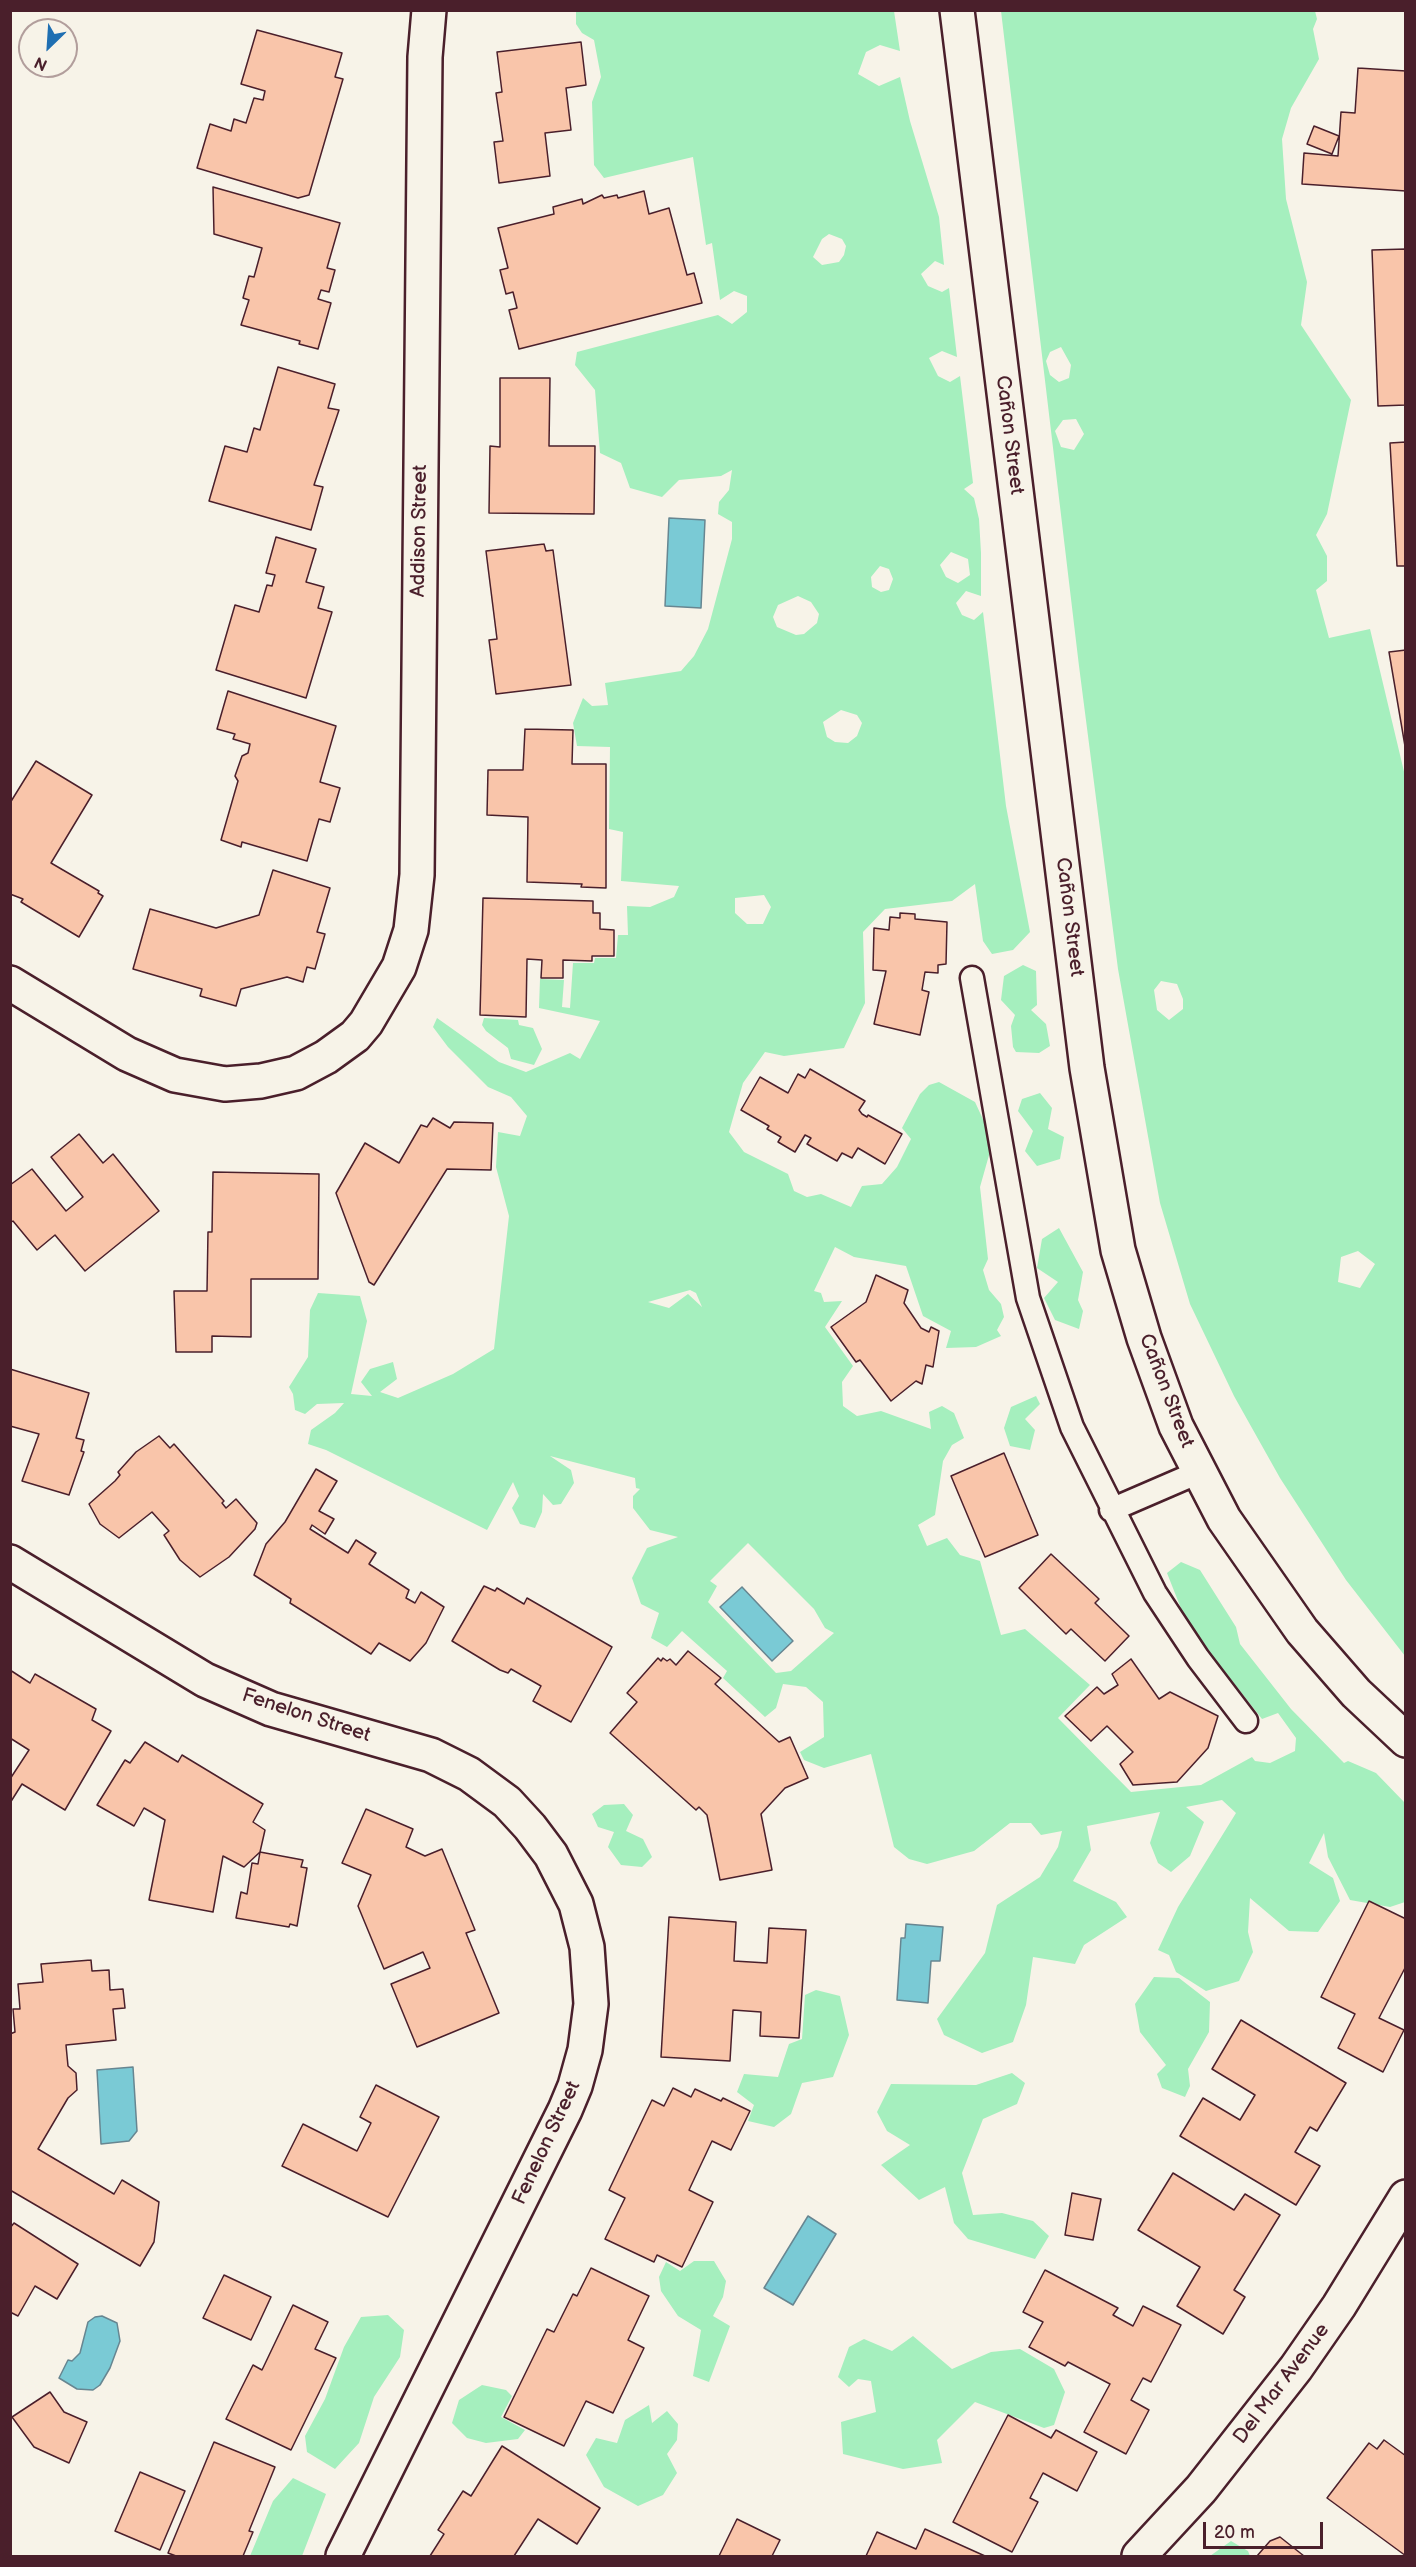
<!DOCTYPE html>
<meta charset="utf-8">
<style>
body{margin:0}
#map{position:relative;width:1416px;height:2567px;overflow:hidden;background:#f7f3e8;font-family:"Balsamiq Sans",sans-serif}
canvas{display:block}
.frame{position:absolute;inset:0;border:12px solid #4a1f2b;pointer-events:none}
.north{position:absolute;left:18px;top:18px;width:60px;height:60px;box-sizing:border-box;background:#f7f3e8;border:2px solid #b29e9c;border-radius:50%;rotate:205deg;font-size:16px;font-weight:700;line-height:24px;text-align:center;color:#4a1f2b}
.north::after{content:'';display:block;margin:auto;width:21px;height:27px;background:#1f6fb2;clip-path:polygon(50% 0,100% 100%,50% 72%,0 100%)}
.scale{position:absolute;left:1203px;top:2522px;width:120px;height:27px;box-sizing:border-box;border:3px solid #4a1f2b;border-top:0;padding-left:8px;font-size:18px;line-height:21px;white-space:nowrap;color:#4a1f2b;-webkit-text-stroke:4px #f7f3e8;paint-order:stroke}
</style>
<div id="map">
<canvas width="1416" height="2567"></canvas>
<div class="frame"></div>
<div class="north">N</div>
<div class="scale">20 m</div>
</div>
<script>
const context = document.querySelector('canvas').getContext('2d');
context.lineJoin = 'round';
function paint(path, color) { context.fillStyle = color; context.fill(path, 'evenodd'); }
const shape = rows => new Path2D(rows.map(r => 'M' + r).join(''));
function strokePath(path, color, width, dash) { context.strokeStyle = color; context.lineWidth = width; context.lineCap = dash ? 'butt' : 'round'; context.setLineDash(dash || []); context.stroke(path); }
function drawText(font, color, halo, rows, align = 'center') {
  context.font = font + ' "Balsamiq Sans",sans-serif'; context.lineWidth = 5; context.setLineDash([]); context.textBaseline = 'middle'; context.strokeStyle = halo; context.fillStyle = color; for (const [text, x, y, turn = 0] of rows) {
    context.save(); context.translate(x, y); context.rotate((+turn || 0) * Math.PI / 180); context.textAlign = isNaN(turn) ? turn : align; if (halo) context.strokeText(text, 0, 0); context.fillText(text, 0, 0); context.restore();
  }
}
paint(shape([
 [576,11,894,11,900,51,880,45,866,52,858,74,879,86,900,77,910,121,939,217,944,265,935,261,921,274,928,286,942,292,949,288,957,357,942,351,929,358,938,376,950,382,960,376,973,483,964,489,974,498,979,519,981,553,981,596,966,591,956,603,962,615,974,620,983,612,1006,806,1030,932,1013,950,992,954,983,941,975,884,952,901,885,909,863,932,865,1003,844,1048,784,1056,765,1052,743,1083,729,1132,744,1152,788,1174,794,1191,807,1197,821,1194,851,1207,862,1186,882,1184,897,1167,911,1139,902,1128,920,1094,929,1085,939,1082,975,1102,993,1141,980,1187,988,1259,983,1270,989,1290,1001,1304,1004,1317,997,1330,1001,1336,976,1347,946,1348,951,1331,923,1316,906,1266,854,1257,835,1247,814,1291,821,1293,824,1302,842,1301,825,1327,853,1366,842,1382,843,1406,857,1416,881,1411,931,1429,929,1412,942,1406,954,1413,964,1438,952,1445,943,1461,935,1515,918,1525,927,1546,947,1538,960,1555,980,1561,1001,1635,1025,1629,1090,1685,1058,1718,1131,1792,1201,1785,1252,1757,1255,1761,1270,1763,1295,1751,1296,1738,1278,1713,1262,1719,1214,1658,1182,1611,1167,1573,1181,1562,1200,1570,1236,1627,1240,1644,1291,1709,1344,1763,1348,1761,1376,1773,1405,1803,1405,1902,1390,1907,1350,1900,1328,1857,1324,1833,1309,1863,1333,1878,1340,1901,1318,1932,1289,1931,1250,1898,1248,1932,1253,1952,1239,1981,1206,1991,1176,1972,1169,1955,1158,1950,1178,1907,1236,1813,1222,1800,1186,1807,1204,1822,1190,1856,1171,1872,1158,1863,1150,1843,1160,1812,1087,1826,1091,1850,1073,1881,1116,1902,1127,1917,1084,1945,1075,1964,1033,1957,1026,2005,1013,2042,982,2053,944,2035,937,2019,985,1953,997,1905,1040,1877,1058,1847,1062,1831,1041,1835,1031,1823,1010,1823,974,1851,927,1864,909,1859,894,1847,871,1754,824,1768,804,1760,800,1752,824,1737,823,1702,806,1687,783,1684,776,1708,765,1717,723,1678,727,1671,682,1631,667,1647,651,1638,659,1613,641,1604,632,1578,647,1548,678,1537,650,1530,633,1508,633,1496,640,1489,636,1488,635,1478,550,1456,571,1470,574,1483,561,1504,553,1505,543,1494,542,1512,535,1528,520,1524,512,1508,519,1496,513,1482,487,1530,326,1450,308,1444,311,1430,335,1413,344,1403,317,1404,305,1414,295,1410,293,1394,289,1387,308,1357,310,1310,318,1293,360,1296,367,1321,351,1394,372,1396,361,1382,370,1369,393,1362,397,1379,380,1392,398,1398,453,1374,494,1349,509,1216,496,1167,498,1132,520,1136,527,1116,511,1097,488,1087,448,1047,433,1027,437,1018,499,1062,526,1072,570,1053,580,1059,600,1021,539,1008,540,979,564,980,562,1007,570,1008,573,963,594,963,595,958,616,958,618,935,628,935,627,906,650,907,674,897,679,886,621,881,623,832,609,829,610,747,577,746,573,723,583,698,592,706,608,705,605,683,681,671,694,656,708,629,732,539,732,522,718,514,719,502,729,490,732,470,721,476,679,480,662,497,630,488,621,463,600,453,595,390,575,365,577,352,718,315,732,324,747,312,747,296,734,291,720,300,712,243,706,245,693,157,604,178,594,165,592,102,601,77,594,40,582,33,576,24],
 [829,234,842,239,846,246,844,255,839,262,822,265,813,257,822,239],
 [951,552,968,559,970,575,958,583,946,577,940,565],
 [880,566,889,569,893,579,889,590,881,592,872,587,871,577],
 [798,596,811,602,819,614,817,623,804,634,796,635,777,627,773,617,778,605],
 [841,710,857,715,862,723,857,736,848,743,835,742,827,737,823,722],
 [764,895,771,907,763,924,747,924,735,913,735,898],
 [690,1290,696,1293,702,1307,688,1294,669,1308,648,1302],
 [748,1543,814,1609,825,1628,834,1633,791,1671,776,1673,708,1602,717,1586,710,1581],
 [1001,11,1315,11,1317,19,1313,29,1319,59,1291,108,1282,139,1286,199,1307,282,1301,325,1351,400,1327,514,1316,535,1327,556,1327,581,1316,590,1329,638,1370,629,1406,780,1405,1656,1346,1580,1280,1478,1234,1396,1190,1304,1160,1203,1118,969,1079,666],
 [1061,347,1071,365,1069,378,1059,382,1050,375,1046,361,1050,352],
 [1076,419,1084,434,1074,450,1061,447,1055,431,1063,420],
 [1161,981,1177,984,1183,999,1183,1009,1169,1020,1157,1010,1154,990],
 [1358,1251,1375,1264,1360,1288,1338,1282,1341,1257],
 [1023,965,1036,971,1037,1005,1031,1010,1046,1024,1050,1046,1039,1053,1016,1052,1013,1047,1011,1026,1015,1015,1001,1000,1004,976],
 [484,1018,518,1020,519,1025,533,1028,542,1049,534,1065,511,1059,508,1048,486,1031,482,1025],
 [1040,1093,1052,1108,1048,1129,1064,1137,1060,1159,1037,1166,1025,1151,1033,1131,1018,1111,1022,1099],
 [1059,1228,1083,1272,1078,1300,1083,1311,1079,1329,1055,1320,1044,1298,1058,1282,1037,1268,1042,1239],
 [1036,1396,1040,1404,1025,1419,1035,1430,1030,1450,1010,1446,1004,1428,1011,1407],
 [624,1804,633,1815,626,1831,643,1839,652,1857,642,1867,621,1865,608,1847,614,1832,598,1827,592,1814,604,1805],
 [1154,1977,1179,1978,1210,2002,1209,2032,1188,2069,1190,2086,1185,2097,1162,2088,1157,2074,1166,2065,1140,2032,1135,2004],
 [816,1990,840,1996,849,2035,833,2077,802,2083,791,2114,774,2127,748,2121,754,2105,737,2092,744,2074,778,2077,789,2044,802,2039,805,1995],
 [1012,2073,1025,2083,1017,2104,983,2119,962,2173,973,2215,1002,2213,1033,2221,1049,2236,1035,2259,968,2239,954,2223,945,2187,919,2200,881,2165,910,2145,887,2131,877,2112,891,2084,976,2085],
 [694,2261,714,2261,726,2281,723,2297,713,2316,730,2326,709,2382,693,2376,701,2330,678,2316,661,2291,659,2277,666,2262,680,2271],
 [388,2315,404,2330,400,2357,374,2397,359,2443,335,2469,307,2452,305,2436,325,2399,344,2347,361,2317],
 [913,2336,952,2369,991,2352,1020,2349,1054,2369,1065,2392,1054,2425,1044,2428,975,2402,937,2440,942,2463,903,2469,843,2454,841,2422,876,2412,871,2381,858,2379,849,2387,838,2377,849,2347,864,2339,892,2351],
 [482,2385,506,2390,512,2396,501,2417,525,2430,518,2439,486,2443,467,2438,452,2423,459,2400],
 [649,2405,652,2423,667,2411,678,2424,677,2440,667,2454,677,2473,663,2495,638,2506,604,2487,586,2455,596,2438,617,2443,625,2420],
 [293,2478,326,2494,302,2556,250,2556,273,2501],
 [1231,2541,1248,2551,1250,2556,1210,2556]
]), '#a5efbe');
const water = shape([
 [669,518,705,520,701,608,665,606,669,518],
 [742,1587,793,1641,772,1661,720,1607,742,1587],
 [906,1924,943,1927,940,1961,931,1961,928,2003,897,2000,901,1938,905,1938,906,1924],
 [133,2067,137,2131,129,2141,101,2144,97,2070,133,2067],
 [808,2216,836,2234,793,2305,764,2288,808,2216],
 [102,2316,117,2323,120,2341,110,2368,100,2385,93,2390,77,2389,59,2378,68,2360,72,2361,80,2353,88,2322,95,2317,102,2316]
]);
paint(water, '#7acad5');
strokePath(water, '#678691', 1.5);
const building = shape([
 [257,30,342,53,335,77,343,79,309,195,298,198,197,168,210,124,231,131,234,119,246,123,254,98,263,100,265,91,241,84,257,30],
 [581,42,586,85,566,88,571,130,545,133,550,176,499,183,494,142,503,141,496,93,502,92,497,52,581,42],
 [1358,68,1406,71,1406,191,1302,184,1304,153,1338,156,1341,112,1355,113,1358,68],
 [1314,126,1339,136,1332,154,1307,144,1314,126],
 [213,187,340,223,327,268,335,270,329,292,321,290,318,299,331,303,318,349,299,344,300,341,241,325,249,300,243,298,249,276,254,277,262,248,214,234,213,187],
 [644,191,649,214,669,208,687,275,694,273,702,303,519,349,509,310,517,308,513,292,506,294,500,270,508,268,498,228,554,214,553,207,582,199,583,204,602,195,604,198,617,195,618,198,644,191],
 [1406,249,1406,405,1378,406,1372,250,1406,249],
 [278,367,335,384,328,408,339,410,314,485,323,487,311,530,209,501,225,446,247,452,254,428,260,430,278,367],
 [500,378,550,378,549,446,595,446,594,514,489,513,490,446,500,447,500,378],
 [1406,442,1406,566,1397,566,1390,443,1406,442],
 [276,537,316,549,306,582,324,587,318,608,332,612,306,698,216,670,235,605,259,612,267,585,272,586,275,575,266,573,276,537],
 [544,544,546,551,553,550,571,685,496,694,489,640,497,639,486,551,544,544],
 [1406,650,1406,752,1389,652,1406,650],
 [228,691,336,726,320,782,340,788,330,822,319,819,307,861,242,842,241,847,221,840,238,781,235,776,242,756,248,753,250,744,233,739,235,734,217,729,228,691],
 [525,729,573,730,572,764,606,764,606,888,581,887,582,884,527,882,528,817,487,815,488,770,523,770,525,729],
 [36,761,92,795,51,863,99,891,98,893,103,896,79,937,21,902,23,899,10,894,10,803,36,761],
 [273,870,330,888,317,932,325,934,315,969,307,967,303,982,287,977,241,989,236,1006,200,996,202,989,133,969,150,909,216,928,259,915,273,870],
 [483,898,593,901,593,913,600,913,600,929,614,930,614,956,592,956,592,961,563,960,563,978,541,978,542,960,527,959,526,1017,480,1015,483,898],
 [900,913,915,914,915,919,947,922,946,964,938,965,938,973,925,972,922,990,929,992,920,1035,874,1024,886,971,873,970,874,928,889,930,890,917,900,918,900,913],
 [810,1069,865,1101,859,1110,862,1114,867,1117,868,1115,902,1134,885,1164,858,1148,852,1158,842,1153,837,1161,807,1144,811,1138,805,1135,795,1152,778,1142,781,1137,767,1129,769,1126,741,1110,760,1077,788,1093,798,1074,805,1078,810,1069],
 [433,1118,450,1128,454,1122,493,1123,491,1170,447,1169,374,1285,369,1282,336,1193,365,1143,399,1163,421,1125,427,1127,433,1118],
 [79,1134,103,1163,113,1154,159,1211,85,1271,55,1235,37,1250,13,1221,10,1223,10,1185,32,1169,66,1211,83,1197,51,1157,79,1134],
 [213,1172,319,1174,318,1279,251,1279,251,1337,212,1336,212,1352,176,1352,174,1291,207,1291,208,1232,212,1232,213,1172],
 [876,1275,908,1290,904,1303,921,1328,929,1332,931,1327,939,1331,933,1367,926,1365,922,1384,916,1381,891,1401,860,1360,856,1362,831,1327,866,1302,876,1275],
 [10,1369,89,1393,76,1438,84,1440,81,1451,84,1452,69,1495,22,1481,39,1434,10,1426,10,1369],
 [159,1436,170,1448,174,1444,224,1501,222,1503,226,1508,236,1499,257,1523,255,1529,229,1557,200,1577,180,1560,164,1535,169,1531,152,1512,119,1538,100,1524,89,1504,115,1481,120,1475,118,1472,136,1452,159,1436],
 [1004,1453,1038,1535,985,1557,951,1476,1004,1453],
 [316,1469,337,1481,319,1511,334,1519,325,1534,312,1525,310,1529,348,1553,356,1540,376,1553,369,1564,409,1590,406,1598,415,1603,421,1592,444,1607,426,1643,410,1661,379,1643,371,1654,290,1603,291,1599,254,1575,266,1544,285,1522,316,1469],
 [1051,1554,1099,1599,1095,1603,1129,1636,1105,1661,1071,1629,1066,1634,1019,1588,1051,1554],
 [484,1586,495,1591,497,1588,524,1604,527,1598,612,1647,571,1722,533,1701,541,1686,511,1669,508,1673,500,1670,452,1641,484,1586],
 [688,1651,721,1678,715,1684,779,1742,790,1737,808,1778,785,1788,761,1814,772,1870,720,1880,707,1815,699,1807,696,1810,610,1733,637,1702,627,1693,658,1658,661,1661,663,1658,667,1661,670,1659,676,1665,688,1651],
 [1131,1659,1159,1699,1170,1692,1218,1716,1208,1748,1177,1782,1133,1785,1120,1764,1133,1752,1107,1726,1091,1741,1065,1716,1097,1687,1104,1694,1118,1685,1112,1674,1131,1659],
 [10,1670,30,1683,35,1674,96,1709,92,1720,111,1731,65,1810,22,1784,10,1803,10,1779,29,1750,10,1738,10,1670],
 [145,1742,178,1762,182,1755,263,1804,253,1822,265,1830,260,1852,244,1867,223,1856,213,1912,149,1900,165,1820,144,1808,134,1826,97,1805,125,1760,130,1763,145,1742],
 [366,1809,413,1829,406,1847,425,1856,442,1849,475,1930,466,1933,499,2013,417,2047,391,1984,430,1968,423,1952,384,1969,358,1906,371,1875,342,1863,366,1809],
 [260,1852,303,1860,301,1867,307,1868,297,1926,290,1924,289,1927,236,1918,241,1892,247,1894,252,1863,258,1864,260,1852],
 [1369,1901,1406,1919,1406,1966,1379,2018,1404,2030,1383,2072,1338,2048,1355,2014,1321,1997,1369,1901],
 [669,1917,736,1922,734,1961,767,1963,769,1928,806,1930,799,2038,760,2036,761,2012,733,2010,730,2061,661,2057,669,1917],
 [91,1960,92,1971,109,1970,110,1990,123,1989,125,2008,113,2009,116,2040,66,2045,68,2066,76,2073,77,2090,68,2098,38,2149,114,2194,122,2180,159,2202,154,2242,140,2266,10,2190,10,2034,15,2032,13,2009,20,2009,18,1984,43,1982,41,1964,91,1960],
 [1241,2020,1346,2083,1317,2131,1310,2127,1295,2152,1320,2166,1296,2205,1180,2136,1203,2098,1240,2120,1255,2095,1212,2069,1241,2020],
 [376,2085,439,2117,388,2217,282,2166,303,2124,357,2151,371,2123,360,2117,376,2085],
 [673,2088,691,2097,695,2089,721,2101,723,2098,750,2111,731,2150,712,2141,689,2190,713,2202,682,2267,657,2255,654,2262,605,2239,625,2198,609,2190,652,2100,664,2106,673,2088],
 [1173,2173,1234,2210,1245,2194,1280,2215,1234,2290,1245,2297,1223,2334,1177,2306,1200,2267,1138,2230,1173,2173],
 [1072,2193,1101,2199,1093,2240,1065,2235,1072,2193],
 [14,2223,78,2264,57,2299,35,2286,18,2316,10,2312,10,2228,14,2223],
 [591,2268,649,2296,628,2340,644,2348,613,2413,586,2401,564,2446,504,2417,547,2329,554,2332,573,2294,577,2296,591,2268],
 [1045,2270,1118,2308,1113,2315,1133,2326,1143,2306,1181,2325,1151,2382,1143,2378,1131,2400,1149,2410,1126,2454,1084,2432,1110,2384,1068,2362,1065,2366,1029,2347,1043,2322,1023,2312,1045,2270],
 [224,2275,271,2297,251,2340,203,2318,224,2275],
 [293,2305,328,2322,315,2349,336,2358,291,2450,226,2419,253,2365,262,2370,293,2305],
 [50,2392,64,2412,87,2422,69,2463,34,2447,12,2417,50,2392],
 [1008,2415,1051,2438,1056,2430,1097,2452,1077,2491,1043,2473,1030,2498,1038,2502,1012,2552,953,2522,1008,2415],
 [1384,2440,1406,2456,1406,2556,1327,2498,1369,2443,1377,2449,1384,2440],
 [214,2442,275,2467,249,2531,253,2532,243,2556,176,2556,168,2553,214,2442],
 [502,2446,600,2508,577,2544,538,2519,514,2556,430,2556,444,2534,438,2530,463,2491,471,2496,502,2446],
 [140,2472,185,2491,160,2550,115,2531,140,2472],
 [737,2519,780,2540,772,2556,719,2556,737,2519],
 [925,2529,985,2556,866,2556,877,2532,916,2549,925,2529],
 [1280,2537,1304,2556,1257,2556,1270,2541,1280,2537]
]);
paint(building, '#f9c5aa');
strokePath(building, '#4a1f2b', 1.5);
const lane = shape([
 [972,978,1028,1298,1072,1427,1155,1593,1198,1658,1246,1721],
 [1111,1510,1199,1472]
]);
const street = shape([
 [10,983,127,1054,175,1075,225,1084,261,1081,296,1073,326,1057,355,1036,366,1023,399,967,411,930,417,875,425,57,429,10],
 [10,1562,205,1680,271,1709,431,1755,469,1774,507,1802,530,1827,551,1855,576,1904,587,1947,591,2004,585,2050,575,2086,565,2110,343,2556]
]);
const secondary = shape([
 [1139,2556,1201,2489,1296,2368,1339,2306,1406,2197]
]);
const primary = shape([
 [957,10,1087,1068,1118,1250,1144,1338,1176,1426,1224,1519,1302,1631,1356,1693,1406,1740]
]);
strokePath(lane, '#4a1f2b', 27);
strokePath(street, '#4a1f2b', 38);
strokePath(secondary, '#4a1f2b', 38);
strokePath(primary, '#4a1f2b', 38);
strokePath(lane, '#f7f3e8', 22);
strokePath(street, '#f7f3e8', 33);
strokePath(secondary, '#f7f3e8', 33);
strokePath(primary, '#f7f3e8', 33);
drawText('20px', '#4a1f2b', '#f7f3e8', [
 ["Cañon Street",1009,435,83],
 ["Addison Street",420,531,-89],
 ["Cañon Street",1069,917,83],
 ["Cañon Street",1166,1391,69],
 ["Fenelon Street",306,1716,18],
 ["Fenelon Street",547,2143,-65],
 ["Del Mar Avenue",1282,2384,-53]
]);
</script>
